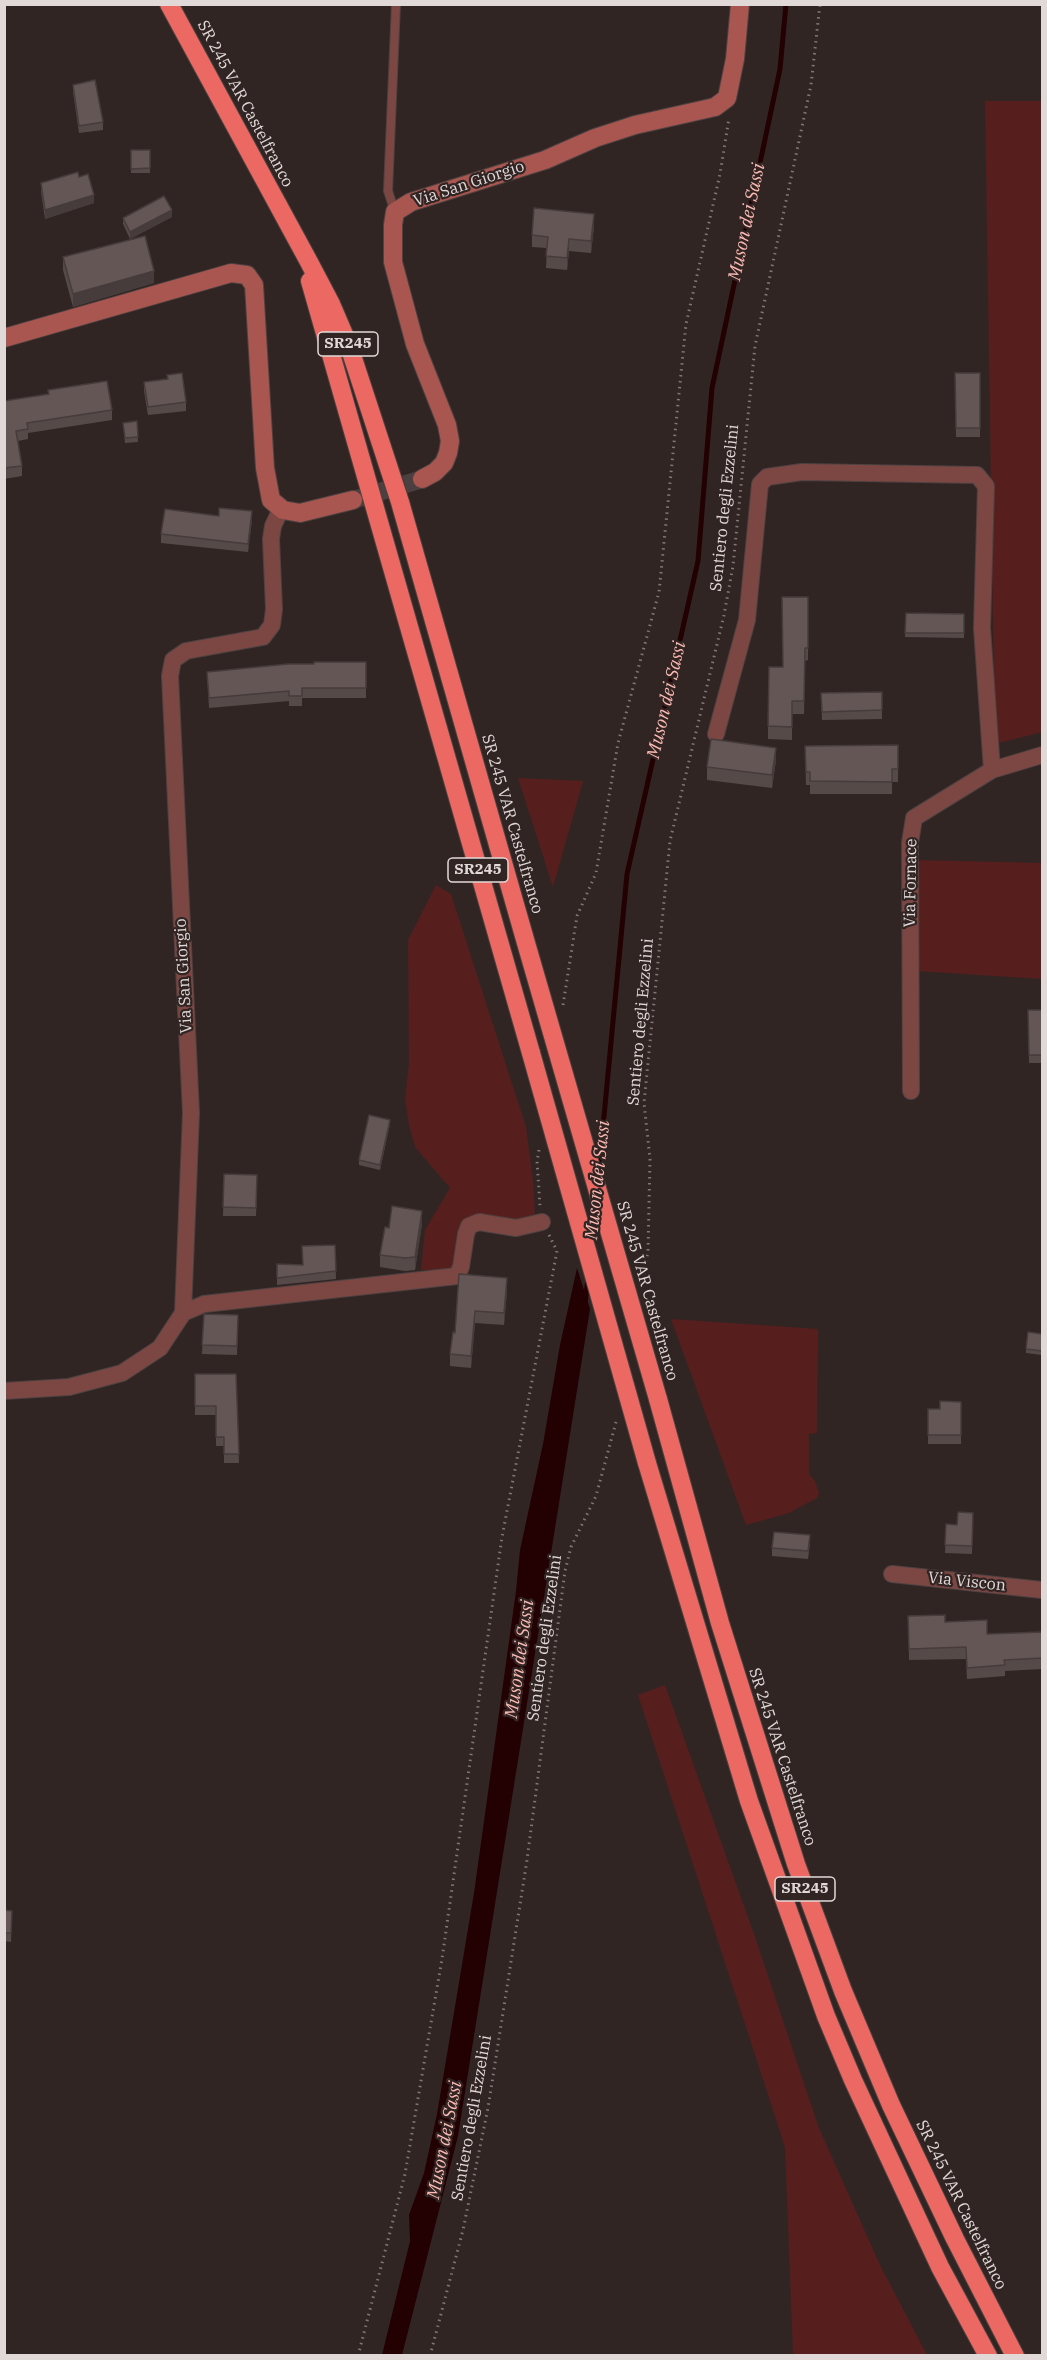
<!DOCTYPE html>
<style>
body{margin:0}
#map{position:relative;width:1047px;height:2360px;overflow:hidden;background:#312524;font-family:"IBM Plex Serif",serif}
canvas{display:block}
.frame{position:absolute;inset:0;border:6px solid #e1d9d8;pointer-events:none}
</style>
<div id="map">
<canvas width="1047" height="2360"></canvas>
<div class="frame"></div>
</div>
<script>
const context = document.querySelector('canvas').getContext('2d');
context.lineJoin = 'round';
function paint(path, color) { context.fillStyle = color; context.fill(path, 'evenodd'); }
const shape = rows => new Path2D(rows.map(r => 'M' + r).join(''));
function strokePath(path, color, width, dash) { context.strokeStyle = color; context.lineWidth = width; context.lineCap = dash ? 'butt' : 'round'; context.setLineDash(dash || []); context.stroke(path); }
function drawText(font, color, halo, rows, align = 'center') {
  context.font = font + ' "IBM Plex Serif",serif'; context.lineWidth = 4.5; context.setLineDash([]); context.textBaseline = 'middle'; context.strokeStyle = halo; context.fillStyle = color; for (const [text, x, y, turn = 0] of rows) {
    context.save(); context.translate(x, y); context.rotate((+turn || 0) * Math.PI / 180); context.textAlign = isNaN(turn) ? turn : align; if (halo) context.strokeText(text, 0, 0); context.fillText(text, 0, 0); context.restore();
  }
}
paint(shape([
 [985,101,1042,101,1042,732,995,744],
 [518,778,583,781,553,887],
 [915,860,1042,863,1042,979,916,971],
 [436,885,451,894,526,1127,533,1181,535,1214,515,1220,470,1216,464,1225,453,1270,421,1270,425,1230,450,1188,415,1147,409,1125,405,1098,409,1063,408,940],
 [671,1319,818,1329,817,1433,809,1434,809,1474,815,1481,819,1493,817,1498,789,1513,746,1525],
 [665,1685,754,1934,819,2128,880,2265,927,2355,793,2355,785,2147,638,1695]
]), '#561f1d');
paint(shape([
 [577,1268,590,1309,458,2136,402,2355,382,2355,410,2241,409,2215,424,2173,437,2114,474,1893,516,1591,520,1550,543,1444,560,1345]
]), '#230102');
strokePath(shape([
 [599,1169,627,874,698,561,712,388,780,69,786,4],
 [591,1243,595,1205],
 [585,1303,588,1279]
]), '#230102', 5);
strokePath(shape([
 [353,500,422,479]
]), '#4b403f', 18, [18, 9]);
const lane = shape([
 [395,212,388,191,396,4]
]);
const street = shape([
 [716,734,747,620,760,484,767,477,802,472,977,475,986,486,982,628,992,770],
 [911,1091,910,843,914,818,992,770,1042,755],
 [183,1313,204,1304,457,1276,461,1267,466,1234,469,1226,479,1222,516,1228,542,1222],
 [4,1391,69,1387,122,1373,160,1348,183,1313,191,1113,170,676,173,660,186,651,263,637,272,625,274,609,271,539,273,526,281,509],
 [892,1574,1042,1590]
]);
const secondary = shape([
 [4,338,231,273,247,275,254,285,265,468,271,500,283,510,300,513,353,500],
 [422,479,435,472,444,463,448,453,450,441,447,425,415,344,393,262,393,225,395,212,411,202,545,160,595,138,635,125,715,107,727,98,735,59,740,4]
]);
const highway = shape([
 [169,4,309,262,331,304,349,346,400,502,524,936],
 [310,281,531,1053],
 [658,1399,720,1623,796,1864,843,1991,891,2105,955,2239,1015,2356],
 [647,1463,749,1801,826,2016,853,2080,940,2267,988,2356]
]);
strokePath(lane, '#4d4241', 10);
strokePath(street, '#4d4241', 18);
strokePath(secondary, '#4d4241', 20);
strokePath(highway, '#4d4241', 20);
strokePath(shape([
 [563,1005,577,916,596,873,618,743,659,592,686,324,720,174,729,118],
 [539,1150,537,1161,540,1206],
 [643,1280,648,1251,650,1159,644,1103,670,841,724,615,733,566,755,346,811,85,820,4],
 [358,2356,405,2174,442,1959,502,1537,557,1251,549,1235],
 [430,2356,463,2230,488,2108,527,1860,565,1571,571,1547,596,1496,616,1422]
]), '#817776', 3, [1.5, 4.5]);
strokePath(lane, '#7c4743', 8);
strokePath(street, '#7c4743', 16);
strokePath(secondary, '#a95650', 18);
strokePath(highway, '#ec6963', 18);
const highwayBridge = shape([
 [524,936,658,1399],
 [531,1053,647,1463]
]);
strokePath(highwayBridge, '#4d4241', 20, []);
strokePath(highwayBridge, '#ec6963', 18);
paint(shape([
 [73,85,103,122,103,130,79,133,73,92],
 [131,150,150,150,150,173,131,173],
 [79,177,94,203,45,219,41,192,41,183],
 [172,217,130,239,123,224,123,218],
 [594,226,591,253,569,251,567,270,546,268,547,248,532,247,532,235],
 [63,257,154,283,73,307,63,270],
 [955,373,980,373,980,437,956,437],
 [167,375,186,402,186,411,148,415,144,391,144,382,167,379],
 [48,390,112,410,112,420,28,433,28,439,18,441,22,466,22,476,4,479,4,401,48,394],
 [137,421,138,442,125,443,123,423],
 [219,516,252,520,248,552,161,543,161,534],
 [808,597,808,660,805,661,804,714,792,714,792,740,768,739,768,726,783,667],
 [906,613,964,614,964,638,905,637],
 [366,662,366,698,302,698,302,706,289,706,289,701,209,708,207,672,314,664],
 [882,692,882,719,822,720,821,693],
 [898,745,898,782,892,782,892,794,810,794,810,785,806,785,805,746],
 [776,760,772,788,707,780,707,767],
 [1028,1010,1042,1010,1042,1063,1029,1063],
 [390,1124,380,1170,359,1165,359,1160],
 [224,1174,257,1175,256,1216,223,1216],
 [422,1224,415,1270,405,1271,380,1267,380,1255,389,1228],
 [335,1245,336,1279,277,1285,277,1264,302,1265],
 [459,1274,507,1290,504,1325,475,1323,471,1368,450,1366,450,1354,455,1333],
 [204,1314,238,1315,237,1355,202,1354],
 [1042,1334,1042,1355,1026,1353,1026,1349],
 [195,1374,236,1374,239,1463,224,1463,224,1446,216,1446,216,1415,195,1415],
 [961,1402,961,1444,928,1444,928,1409,940,1409],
 [973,1513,972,1554,945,1553,946,1524,957,1525],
 [810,1544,808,1559,772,1556,772,1548],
 [908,1616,945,1622,987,1634,1042,1632,1042,1669,1005,1671,1005,1676,967,1679,966,1659,909,1660],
 [4,1910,12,1911,11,1942,4,1941]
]), '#564a49');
paint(shape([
 [94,195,94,203,45,219,45,210],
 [172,210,172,217,130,239,130,232],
 [594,214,594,226,591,253,591,241],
 [569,239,569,251,567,270,567,258],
 [154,271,154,283,73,307,73,294],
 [252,511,252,520,248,552,248,544],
 [776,748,776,760,772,788,772,775],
 [390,1120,390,1124,380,1170,380,1165],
 [422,1211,422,1224,415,1270,415,1257],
 [507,1278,507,1290,504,1325,504,1313],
 [475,1311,475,1323,471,1368,471,1356]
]), '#463c3c');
const building = shape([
 [95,80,103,122,79,126,73,85,95,80],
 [131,150,150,150,150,168,131,169,131,150],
 [78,172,79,177,88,174,94,195,45,210,41,183,78,172],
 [164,196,172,210,130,232,123,218,164,196],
 [534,208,594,214,591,241,569,239,567,258,546,256,548,237,532,235,534,208],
 [145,236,154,271,73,294,63,257,145,236],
 [182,373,186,402,148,407,144,382,168,379,167,375,182,373],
 [955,373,980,373,980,428,956,428,955,373],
 [107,381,112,410,27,423,28,429,16,431,22,466,4,468,4,401,49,394,48,390,107,381],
 [137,421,138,437,125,438,123,423,137,421],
 [219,508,252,511,248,544,161,534,165,509,219,516,219,508],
 [782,597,808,597,808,648,805,648,804,701,792,701,792,727,768,726,769,667,783,667,782,597],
 [906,613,964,614,964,633,905,633,906,613],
 [314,662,366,662,366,688,302,688,302,696,289,696,289,691,209,698,207,672,288,664,314,664,314,662],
 [882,692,882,710,822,712,821,693,882,692],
 [711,739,776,748,772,775,707,767,711,739],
 [898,745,898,769,892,769,892,782,810,781,810,772,806,772,805,746,898,745],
 [1028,1010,1042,1010,1042,1055,1029,1055,1028,1010],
 [369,1115,390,1120,380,1165,359,1160,369,1115],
 [224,1174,257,1175,256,1208,223,1207,224,1174],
 [392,1206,422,1211,415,1257,405,1258,380,1255,385,1227,389,1228,392,1206],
 [335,1245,336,1271,277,1278,277,1264,303,1265,302,1246,335,1245],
 [459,1274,507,1278,504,1313,475,1311,471,1356,450,1354,453,1332,455,1333,459,1274],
 [204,1314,238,1315,237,1346,202,1345,204,1314],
 [1028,1332,1042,1334,1042,1351,1026,1349,1028,1332],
 [195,1374,236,1374,239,1454,224,1454,224,1437,216,1437,216,1406,195,1406,195,1374],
 [940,1401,961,1402,961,1435,928,1435,928,1409,940,1409,940,1401],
 [958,1512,973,1513,972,1546,945,1545,946,1524,957,1525,958,1512],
 [774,1532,810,1535,808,1551,772,1548,774,1532],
 [945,1615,945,1622,987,1620,987,1634,1042,1632,1042,1658,1004,1660,1005,1665,967,1668,966,1647,909,1649,908,1616,945,1615],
 [4,1910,12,1911,11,1933,4,1933,4,1910]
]);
paint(building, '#645655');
strokePath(building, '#463c3c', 1.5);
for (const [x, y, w] of [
 [348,344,60],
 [478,870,60],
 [805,1889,60]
]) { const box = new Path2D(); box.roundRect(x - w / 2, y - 12, w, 24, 4.5); context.fillStyle = '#312524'; context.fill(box); strokePath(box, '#e1d9d8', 1.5); }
drawText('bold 15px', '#e1d9d8', null, [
 ["SR245",348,344],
 ["SR245",478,870],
 ["SR245",805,1889]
]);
drawText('16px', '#e1d9d8', '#312524', [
 ["SR 245 VAR Castelfranco",245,104,62],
 ["Via San Giorgio",469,184,-18],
 ["Sentiero degli Ezzelini",725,508,-84],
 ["SR 245 VAR Castelfranco",512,824,74],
 ["Via Fornace",911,883,-89],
 ["Via San Giorgio",184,976,-93],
 ["Sentiero degli Ezzelini",641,1022,-85],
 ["SR 245 VAR Castelfranco",647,1291,74],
 ["Via Viscon",967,1582,6],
 ["Sentiero degli Ezzelini",545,1638,-82],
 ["SR 245 VAR Castelfranco",782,1757,72],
 ["Sentiero degli Ezzelini",472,2118,-80],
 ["SR 245 VAR Castelfranco",961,2205,64]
]);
drawText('italic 18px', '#fdbab3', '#312524', [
 ["Muson dei Sassi",747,222,-78],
 ["Muson dei Sassi",667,700,-77],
 ["Muson dei Sassi",598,1180,-84],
 ["Muson dei Sassi",520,1659,-82],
 ["Muson dei Sassi",445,2140,-79]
]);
</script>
